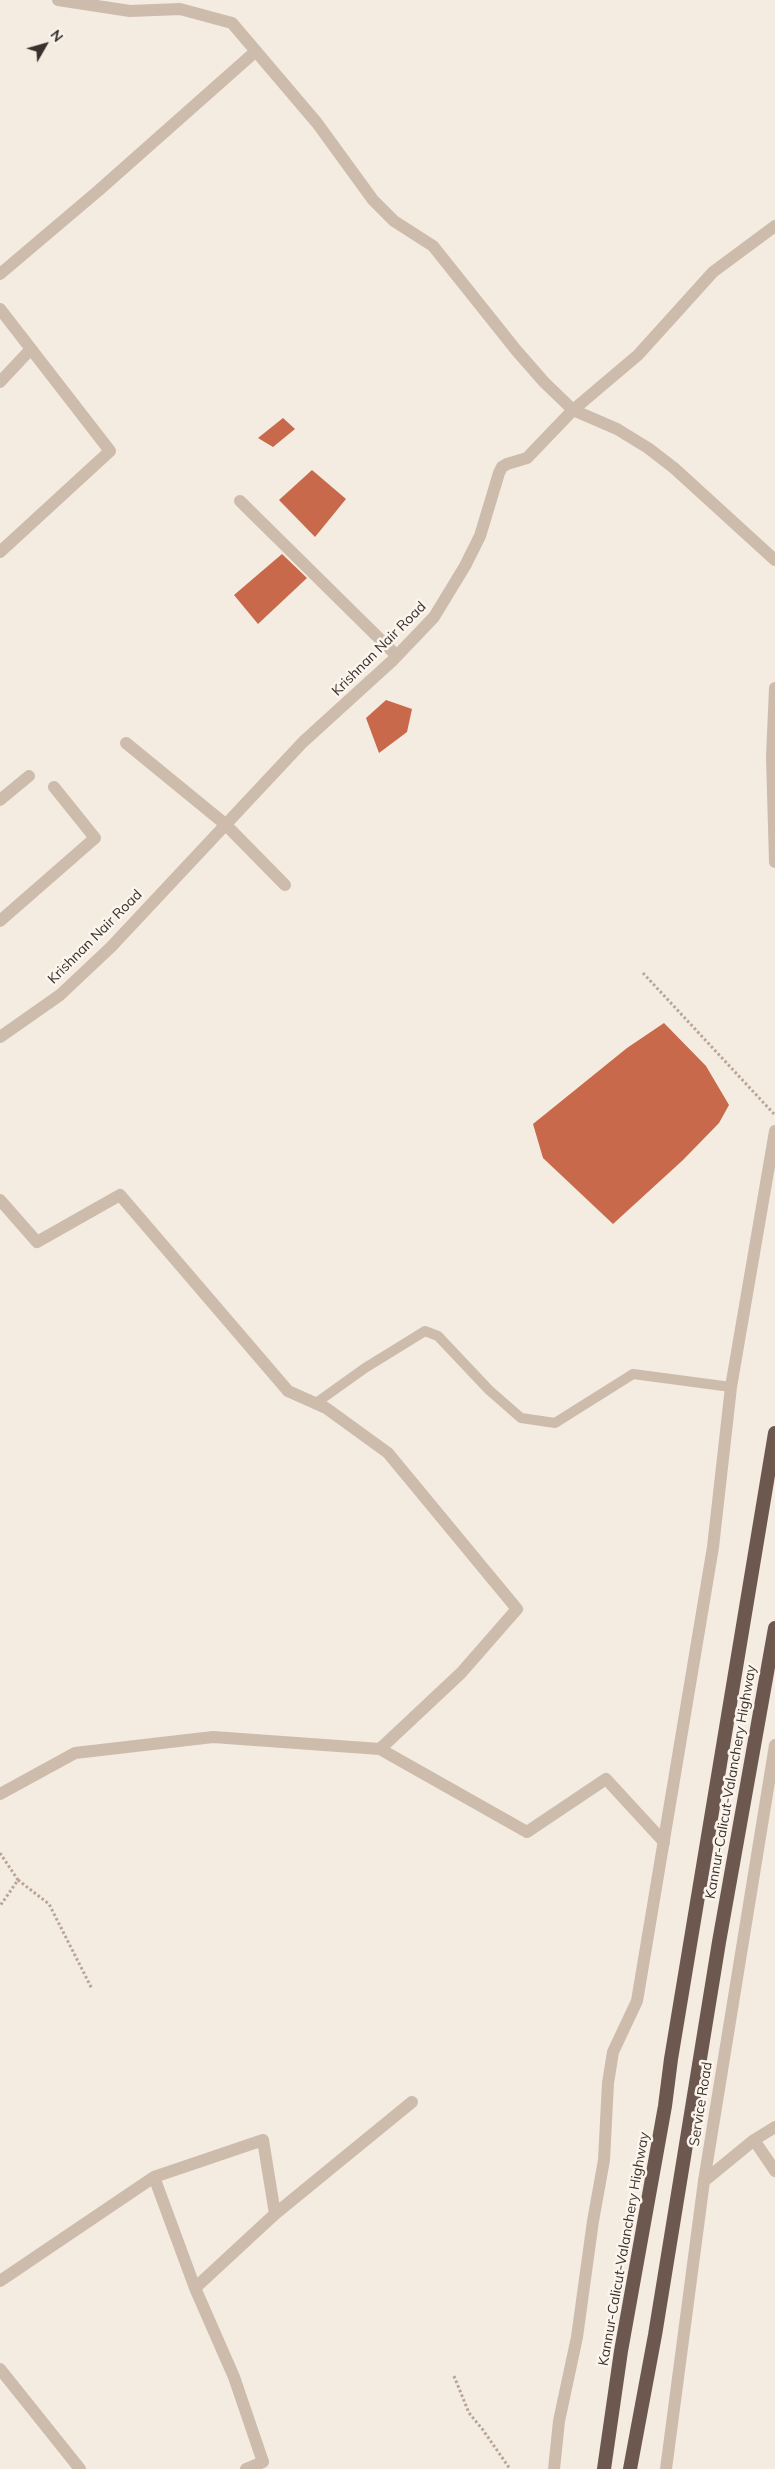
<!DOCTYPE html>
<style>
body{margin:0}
#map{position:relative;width:775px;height:2469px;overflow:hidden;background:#f4ebe1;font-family:Mulish,sans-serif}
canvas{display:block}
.north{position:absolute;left:20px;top:20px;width:50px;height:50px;-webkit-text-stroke:4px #fbf5ee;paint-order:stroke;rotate:52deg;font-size:14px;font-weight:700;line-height:20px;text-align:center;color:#3b302b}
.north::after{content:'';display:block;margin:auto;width:18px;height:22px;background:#3b302b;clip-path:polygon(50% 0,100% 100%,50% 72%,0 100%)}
</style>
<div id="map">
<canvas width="775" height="2469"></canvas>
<div class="north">N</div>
</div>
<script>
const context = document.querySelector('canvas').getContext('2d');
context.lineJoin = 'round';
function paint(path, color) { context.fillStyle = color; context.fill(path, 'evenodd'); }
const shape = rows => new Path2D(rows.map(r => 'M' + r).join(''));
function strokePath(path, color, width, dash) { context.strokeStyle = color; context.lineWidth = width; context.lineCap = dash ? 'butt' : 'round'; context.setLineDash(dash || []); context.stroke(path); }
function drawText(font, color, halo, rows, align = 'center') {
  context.font = font + ' Mulish,sans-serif'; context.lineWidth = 5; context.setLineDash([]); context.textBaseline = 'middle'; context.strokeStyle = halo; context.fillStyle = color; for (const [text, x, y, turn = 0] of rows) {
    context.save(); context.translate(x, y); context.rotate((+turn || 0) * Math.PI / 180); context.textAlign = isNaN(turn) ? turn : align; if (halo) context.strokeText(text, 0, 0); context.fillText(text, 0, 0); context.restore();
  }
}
paint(shape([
 [283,418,295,429,273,447,258,438],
 [312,470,346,499,315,537,279,500],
 [282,554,307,578,258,624,234,595],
 [386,700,412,709,407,732,379,753,366,718],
 [664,1023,706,1066,729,1105,719,1123,683,1160,613,1224,543,1158,533,1124,627,1048]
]), '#c8694b');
strokePath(shape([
 [643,973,775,1115],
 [0,1853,18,1880,0,1906],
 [18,1880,49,1904,92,1989],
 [454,2376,469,2413,483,2430,510,2469]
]), '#b9a596', 3, [2.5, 2.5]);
strokePath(shape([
 [316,1403,365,1368,425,1331,438,1336,489,1390,521,1418,555,1423,633,1374,731,1387]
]), '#cdbbac', 10);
strokePath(shape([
 [58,0,130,11,180,9,232,23,317,123,373,200,394,221,433,246,516,350,544,382,573,410,638,355,713,272,775,226],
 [0,274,98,191,256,51],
 [0,309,110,451,0,552],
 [0,382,30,350],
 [240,501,397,656],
 [126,743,225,824,285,885],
 [0,800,29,776],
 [0,921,95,838,54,787],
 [0,1037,60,995,111,947,303,742,392,661,434,617,465,566,480,536,499,473,502,467,507,464,527,458,573,410,617,429,648,448,674,468,775,560],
 [0,1200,37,1242,120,1195,288,1391,326,1408,388,1453,517,1609,461,1673,380,1749,527,1832,606,1779,664,1842],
 [0,1794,75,1753,213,1737,380,1749],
 [754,2140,775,2171],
 [154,2177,195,2288],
 [704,2181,754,2140,775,2127],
 [275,2214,412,2102],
 [0,2281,154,2177,263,2140,275,2214,195,2288,234,2377,263,2462,246,2469],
 [0,2369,80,2469]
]), '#cdbbac', 12);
strokePath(shape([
 [775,688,772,757,775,862],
 [554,2469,559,2421,577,2337,593,2221,604,2160,608,2083,613,2052,637,2001,713,1547,731,1387,775,1131],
 [666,2469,704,2181,775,1745]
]), '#cdbbac', 12);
strokePath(shape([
 [604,2469,621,2351,665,2106,671,2059,775,1433],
 [630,2469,655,2335,719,1942,775,1628]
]), '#6c584f', 14);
drawText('14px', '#3b302b', '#fbf5ee', [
 ["Krishnan Nair Road",379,649,-45],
 ["Krishnan Nair Road",95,937,-45],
 ["Kannur-Calicut-Valanchery Highway",731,1782,-80],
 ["Service Road",701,2104,-81],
 ["Kannur-Calicut-Valanchery Highway",624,2249,-80]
]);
</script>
